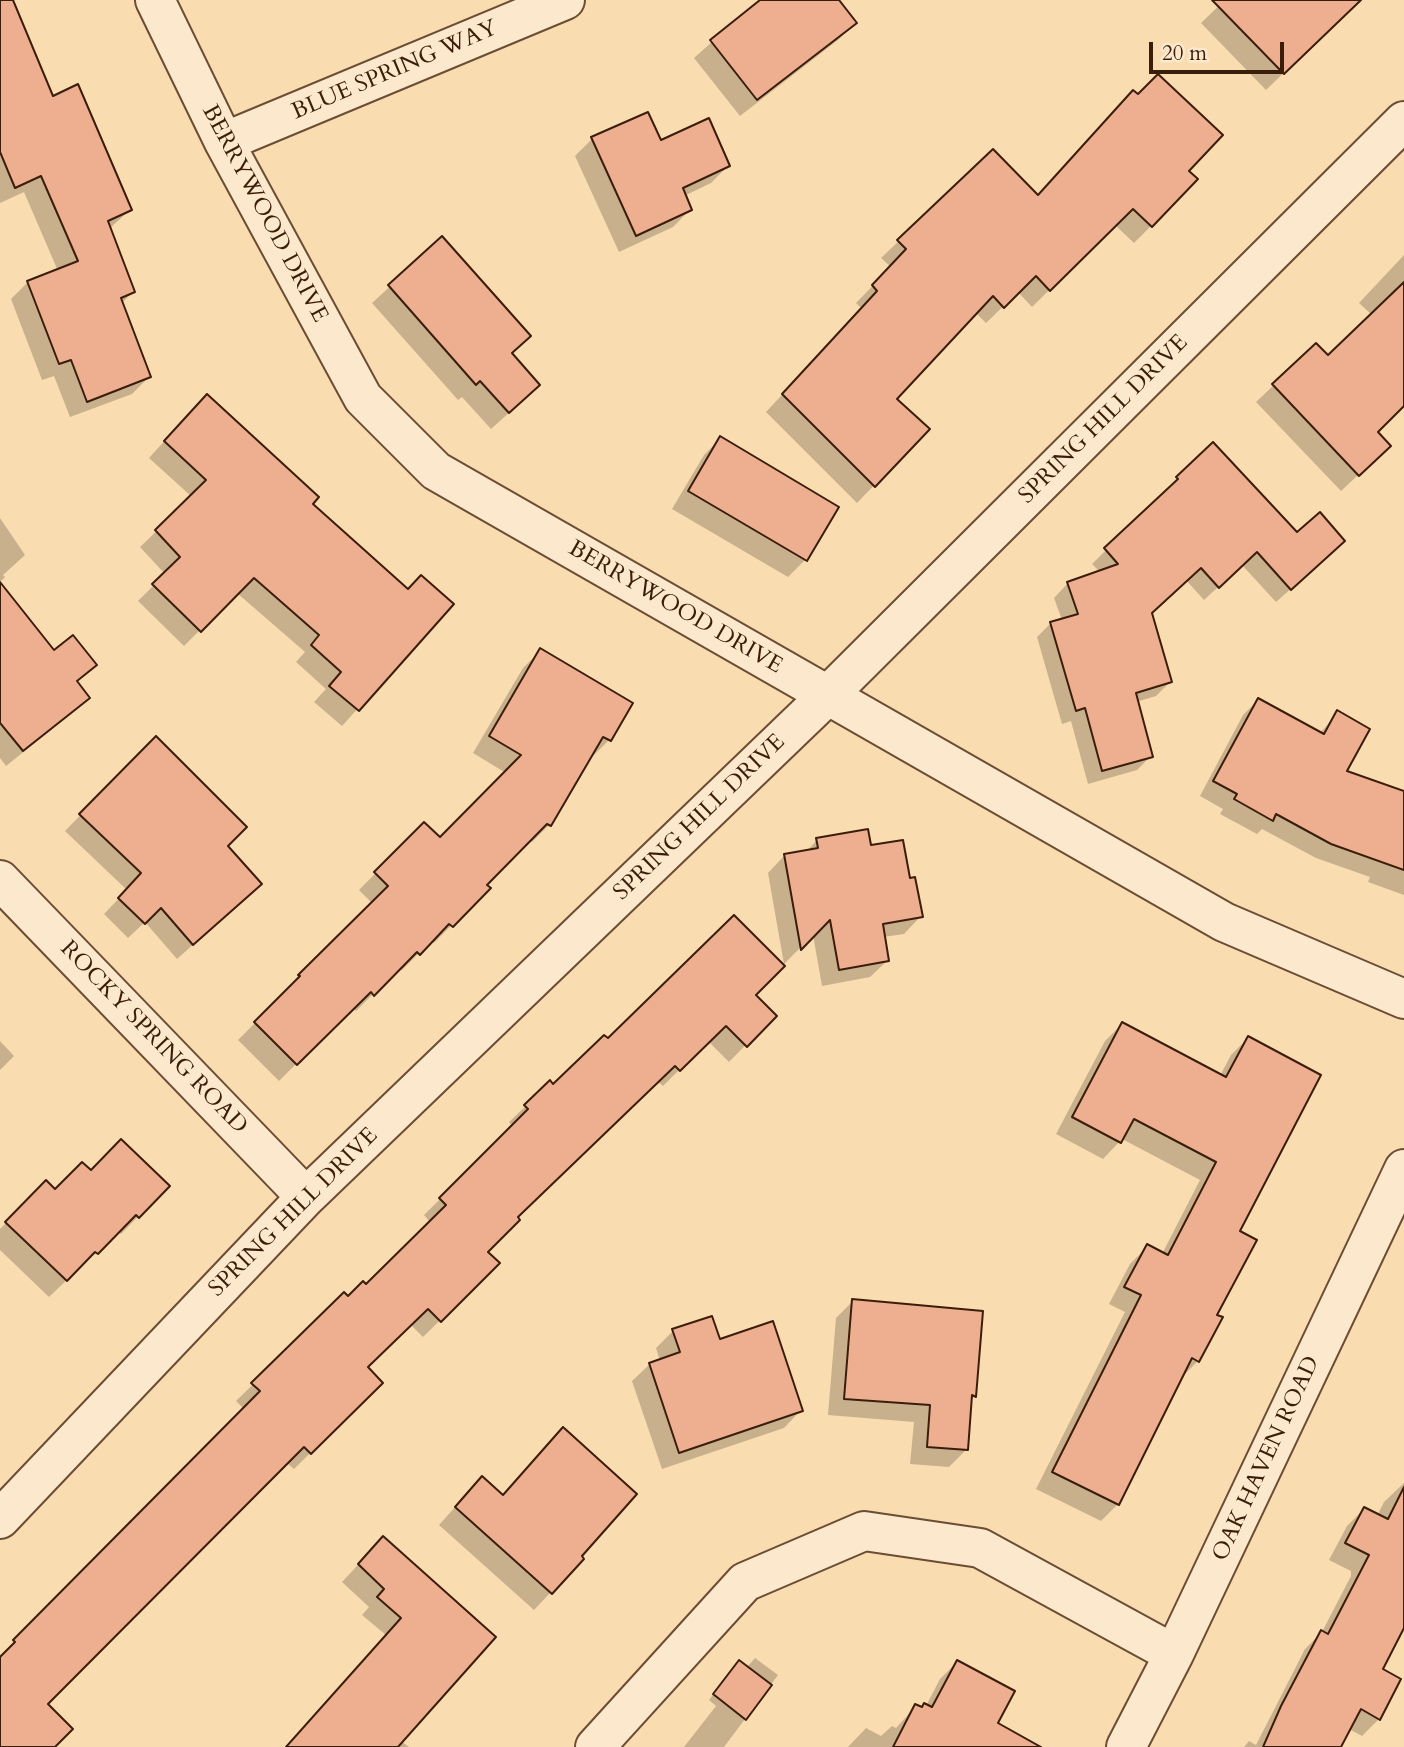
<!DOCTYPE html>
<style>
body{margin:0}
#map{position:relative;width:1404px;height:1747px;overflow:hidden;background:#fadcb1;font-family:Cardo,serif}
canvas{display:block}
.scale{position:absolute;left:1149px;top:42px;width:135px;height:32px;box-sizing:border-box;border:4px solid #3b1d0b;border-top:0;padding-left:9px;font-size:21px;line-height:24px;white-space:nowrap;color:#3b1d0b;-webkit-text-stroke:5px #fce8cc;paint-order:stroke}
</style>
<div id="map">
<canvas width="1404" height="1747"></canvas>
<div class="scale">20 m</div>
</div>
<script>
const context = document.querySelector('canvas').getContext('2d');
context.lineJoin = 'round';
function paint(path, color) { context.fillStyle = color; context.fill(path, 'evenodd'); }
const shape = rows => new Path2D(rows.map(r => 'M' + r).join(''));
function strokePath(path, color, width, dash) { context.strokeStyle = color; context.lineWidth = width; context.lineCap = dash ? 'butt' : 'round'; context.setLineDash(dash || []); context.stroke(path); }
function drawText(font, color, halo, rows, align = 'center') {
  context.font = font + ' Cardo,serif'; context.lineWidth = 6; context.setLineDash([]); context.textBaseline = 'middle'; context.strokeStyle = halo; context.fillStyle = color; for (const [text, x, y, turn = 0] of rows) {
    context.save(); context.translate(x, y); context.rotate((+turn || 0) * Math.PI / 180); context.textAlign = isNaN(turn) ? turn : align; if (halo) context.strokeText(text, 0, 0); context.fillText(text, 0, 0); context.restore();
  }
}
paint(shape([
 [0,0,11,0,52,98,130,210,109,229,133,292,121,304,149,377,132,394,70,417,54,376,42,380,11,299,28,282,58,271,24,192,0,203],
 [759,0,837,0,855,23,838,40,740,116,694,58],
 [1225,0,1359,0,1266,90,1201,23],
 [592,139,660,143,728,166,711,183,684,196,690,210,673,227,619,252,575,156],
 [993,151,1037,196,1187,171,1151,226,1134,243,1115,225,1032,307,1018,292,986,323,975,312,894,399,927,430,857,503,766,412,862,309,856,303,891,267,881,258],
 [442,239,510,354,521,402,491,429,462,397,458,400,372,303],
 [1404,255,1404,405,1376,432,1372,462,1341,491,1256,402,1316,345,1328,357,1372,315,1359,303],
 [191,412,310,504,408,591,452,604,342,726,314,702,326,689,296,662,305,652,237,593,184,646,138,601,165,574,140,547,192,497,149,458],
 [721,438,837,508,805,560,788,577,672,509,704,455],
 [1213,444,1297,534,1329,555,1276,602,1242,565,1204,600,1186,580,1150,614,1170,682,1156,696,1136,702,1151,756,1137,770,1088,784,1071,721,1062,724,1037,637,1051,623,1062,620,1054,598,1068,583,1100,572,1092,564],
 [0,518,25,555,3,575,5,577,0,582],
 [0,585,54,652,95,665,76,683,87,698,71,714,6,766,0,758],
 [540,651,609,740,592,757,590,756,549,825,532,842,529,840,485,885,488,888,434,943,431,941,402,970,399,968,356,1011,353,1007,279,1081,238,1040,284,994,282,993,373,904,359,890,424,824,440,840,506,773,473,753,523,668],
 [1258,700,1320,733,1338,713,1345,772,1404,793,1404,895,1368,882,1370,877,1316,858,1262,829,1257,834,1220,814,1223,809,1200,796,1243,715],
 [156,738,226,846,244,899,177,959,145,922,128,938,104,914,127,890,65,831],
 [817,840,869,848,921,916,904,934,883,937,888,960,870,977,822,986,813,935,784,964,768,873,785,855,806,852],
 [753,995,774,1016,729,1062,708,1041,663,1086,657,1081,516,1218,486,1252,497,1264,423,1337,410,1324,366,1368,381,1383,294,1469,287,1463,46,1704,52,1747,0,1747,0,1657,244,1409,236,1401,344,1295,347,1298,366,1287,430,1222,424,1215,513,1127,509,1122,550,1083,553,1086,608,1041],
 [1122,1024,1220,1076,1231,1055,1248,1038,1238,1232,1215,1316,1198,1361,1180,1379,1118,1504,1101,1521,1036,1489,1125,1312,1109,1304,1130,1264,1147,1247,1162,1254,1200,1180,1122,1139,1103,1159,1056,1134,1105,1041],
 [0,1041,14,1056,0,1070],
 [91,1172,168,1186,121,1234,118,1231,49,1297,0,1250,0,1229,46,1183,55,1192],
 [853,1301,981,1312,975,1396,970,1401,966,1450,949,1467,910,1464,914,1422,828,1415,836,1318],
 [673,1331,801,1410,784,1428,662,1469,632,1381,650,1364,660,1361,656,1348],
 [1404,1483,1404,1624,1380,1670,1379,1719,1362,1736,1349,1729,1339,1747,1244,1747,1249,1741,1256,1745,1305,1649,1322,1632,1351,1576,1351,1571,1329,1560,1347,1526,1364,1509,1377,1516,1384,1502],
 [466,1495,582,1559,534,1610,439,1525],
 [367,1555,494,1637,401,1741,409,1747,286,1747,386,1635,362,1615,369,1607,342,1582],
 [755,1658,778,1675,724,1747,684,1747,716,1706,709,1700,734,1667,747,1667],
 [957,1662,987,1747,848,1747,866,1728,881,1736,892,1726,896,1728,916,1706,921,1709,926,1706,940,1679]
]), '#0003');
const building = shape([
 [0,0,13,0,53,96,78,84,132,210,108,221,135,292,121,298,151,377,87,402,71,360,59,364,27,281,78,261,41,176,15,188,0,152,0,0],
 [760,0,839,0,857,23,757,100,710,40,760,0],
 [1212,0,1361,0,1284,74,1212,0],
 [1158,74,1223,135,1189,171,1198,179,1152,227,1133,209,1050,291,1036,276,1004,308,993,296,897,399,930,429,875,487,782,394,877,291,872,285,906,249,897,240,993,149,1038,195,1133,90,1138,94,1158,74],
 [648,112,661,140,709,118,730,166,683,188,692,210,636,236,591,137,648,112],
 [442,236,531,336,512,353,540,385,509,413,480,381,476,385,388,285,442,236],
 [1404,282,1404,406,1378,432,1391,446,1359,476,1272,384,1316,343,1328,355,1404,282],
 [207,394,319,497,313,504,408,589,421,575,454,604,359,711,329,686,341,672,311,645,319,635,254,578,201,632,152,584,180,557,155,530,206,480,164,441,207,394],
 [720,436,839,507,807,561,688,491,720,436],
 [1213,442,1297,532,1320,512,1345,541,1291,590,1257,552,1219,588,1201,568,1152,613,1172,682,1136,693,1153,757,1102,771,1085,708,1076,711,1050,622,1078,614,1067,582,1118,564,1104,548,1178,479,1176,477,1213,442],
 [0,582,54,650,73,635,97,665,77,681,90,698,23,751,0,723,0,582],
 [540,648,633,703,611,741,603,737,551,826,547,824,487,885,491,888,453,927,449,924,420,955,417,952,374,996,371,992,297,1065,254,1022,300,976,298,975,388,886,374,872,424,822,440,837,521,755,489,736,540,648],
 [1258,698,1324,734,1337,710,1370,729,1347,771,1404,791,1404,870,1331,844,1276,814,1273,821,1234,799,1237,794,1213,781,1258,698],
 [156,736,247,827,228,846,262,884,193,945,161,908,145,924,118,898,141,873,79,814,156,736],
 [868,829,871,845,903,840,910,878,915,877,923,917,883,924,889,961,839,970,830,920,801,950,784,854,818,848,816,838,868,829],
 [734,915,785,966,756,995,777,1016,747,1047,726,1026,680,1071,675,1066,518,1217,520,1220,488,1252,500,1263,441,1322,428,1309,368,1367,383,1383,311,1454,304,1447,48,1704,73,1729,55,1747,0,1747,0,1657,15,1642,13,1640,260,1391,251,1383,344,1292,348,1296,363,1281,366,1284,446,1205,439,1198,528,1109,524,1105,550,1080,553,1084,604,1035,608,1038,734,915],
 [1122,1022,1226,1077,1248,1036,1321,1075,1240,1231,1257,1240,1217,1315,1223,1317,1199,1362,1192,1358,1119,1505,1052,1472,1141,1295,1124,1287,1147,1244,1168,1255,1216,1162,1134,1119,1121,1143,1072,1117,1122,1022],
 [121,1139,170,1186,139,1218,136,1215,98,1254,95,1252,67,1281,5,1222,46,1180,55,1189,82,1162,91,1170,121,1139],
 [852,1299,983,1311,976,1397,972,1395,968,1450,927,1447,930,1405,844,1399,852,1299],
 [712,1316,720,1339,773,1321,803,1411,679,1453,649,1363,680,1352,672,1329,712,1316],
 [563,1427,637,1494,582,1556,584,1559,552,1594,455,1507,482,1476,503,1495,563,1427],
 [1404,1487,1404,1628,1383,1669,1401,1679,1380,1720,1361,1709,1341,1747,1263,1747,1281,1706,1321,1630,1328,1634,1369,1555,1345,1543,1364,1507,1388,1519,1404,1487],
 [383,1536,496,1637,398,1747,286,1747,401,1618,377,1597,384,1589,358,1564,383,1536],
 [739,1660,772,1685,746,1720,713,1694,739,1660],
 [957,1660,1015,1691,998,1723,1041,1747,893,1747,915,1704,922,1707,924,1703,932,1707,957,1660]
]);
paint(building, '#edaf8f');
strokePath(building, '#3b1d0b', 2);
const street = shape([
 [155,0,224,142,363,398,436,471,1224,922,1404,999],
 [224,142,565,0],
 [0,880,306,1197],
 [0,1519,306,1197,828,695,1404,121],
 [595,1747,745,1582,864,1531,980,1548,1174,1654],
 [1126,1747,1174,1654,1404,1169]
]);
strokePath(street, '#6b4d34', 42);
strokePath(street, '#fce8cc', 38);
drawText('23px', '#3b1d0b', '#fce8cc', [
 ["BLUE SPRING WAY",395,71,-23],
 ["BERRYWOOD DRIVE",264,214,62],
 ["SPRING HILL DRIVE",1104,420,-45],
 ["BERRYWOOD DRIVE",675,608,30],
 ["SPRING HILL DRIVE",700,818,-44],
 ["ROCKY SPRING ROAD",153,1038,46],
 ["SPRING HILL DRIVE",294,1213,-45],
 ["OAK HAVEN ROAD",1267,1459,-65]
]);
</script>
